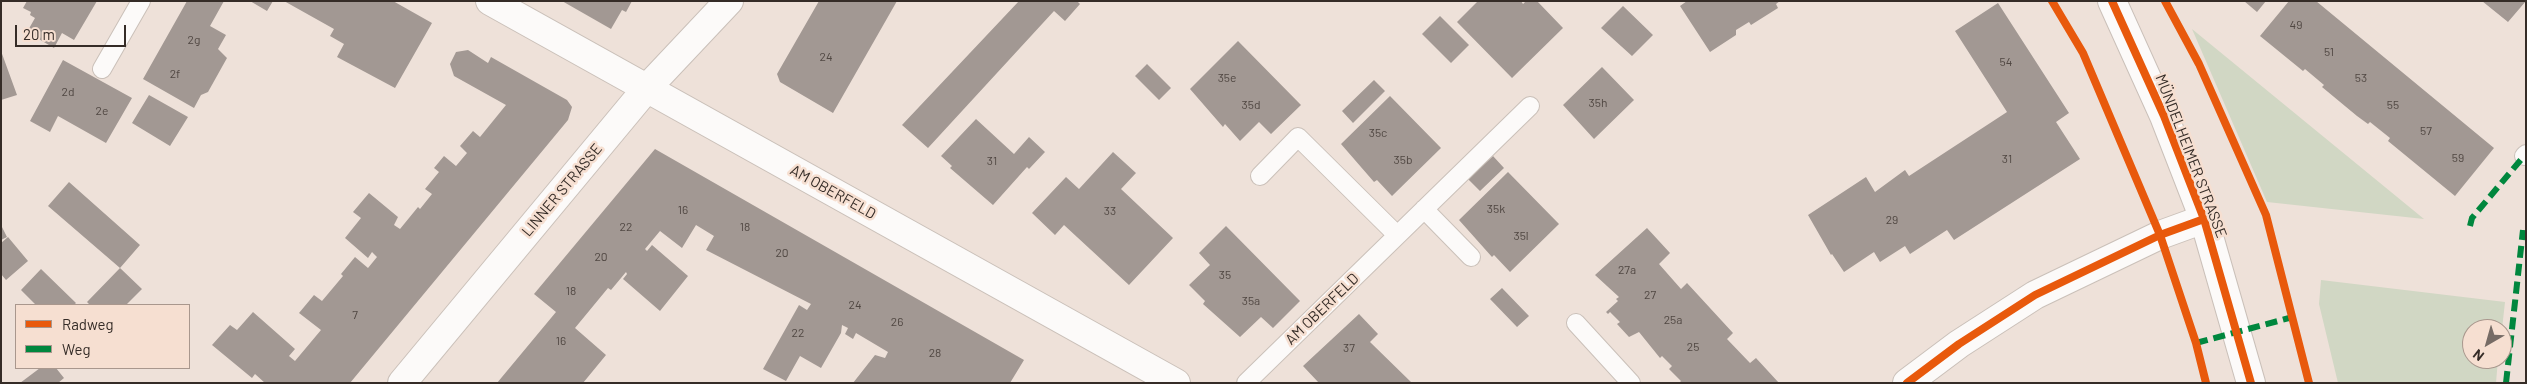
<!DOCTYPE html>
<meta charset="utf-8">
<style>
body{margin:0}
#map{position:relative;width:2527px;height:384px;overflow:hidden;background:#eee1d9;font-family:Barlow,sans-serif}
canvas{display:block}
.frame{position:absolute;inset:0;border:2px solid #352c27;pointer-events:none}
.legend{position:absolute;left:15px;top:304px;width:175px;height:65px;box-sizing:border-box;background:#f6dfd1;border:1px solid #a9978d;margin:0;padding:6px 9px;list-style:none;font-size:15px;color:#352c27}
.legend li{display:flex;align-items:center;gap:10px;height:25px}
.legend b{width:25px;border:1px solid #a9978d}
.north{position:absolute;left:2462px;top:319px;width:50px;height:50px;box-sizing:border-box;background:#f6dfd1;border:1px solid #a9978d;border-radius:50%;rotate:218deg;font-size:14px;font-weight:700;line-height:20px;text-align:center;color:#352c27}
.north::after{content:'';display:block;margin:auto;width:18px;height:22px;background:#766b65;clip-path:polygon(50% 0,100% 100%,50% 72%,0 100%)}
.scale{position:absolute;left:15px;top:25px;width:111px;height:22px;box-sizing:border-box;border:2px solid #352c27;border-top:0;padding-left:6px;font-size:15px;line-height:18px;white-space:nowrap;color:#352c27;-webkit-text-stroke:4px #f6dfd1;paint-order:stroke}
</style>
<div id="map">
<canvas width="2527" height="384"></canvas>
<div class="frame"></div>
<ul class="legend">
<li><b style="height:6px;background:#e8590c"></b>Radweg</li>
<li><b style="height:6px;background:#00873e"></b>Weg</li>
</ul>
<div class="north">N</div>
<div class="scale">20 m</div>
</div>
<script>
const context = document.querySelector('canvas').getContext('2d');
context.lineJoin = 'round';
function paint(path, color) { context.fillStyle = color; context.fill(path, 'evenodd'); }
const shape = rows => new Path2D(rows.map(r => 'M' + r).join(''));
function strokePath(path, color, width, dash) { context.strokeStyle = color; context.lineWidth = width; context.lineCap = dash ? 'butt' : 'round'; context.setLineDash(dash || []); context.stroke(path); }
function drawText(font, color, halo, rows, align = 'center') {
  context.font = font + ' Barlow,sans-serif'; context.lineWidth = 5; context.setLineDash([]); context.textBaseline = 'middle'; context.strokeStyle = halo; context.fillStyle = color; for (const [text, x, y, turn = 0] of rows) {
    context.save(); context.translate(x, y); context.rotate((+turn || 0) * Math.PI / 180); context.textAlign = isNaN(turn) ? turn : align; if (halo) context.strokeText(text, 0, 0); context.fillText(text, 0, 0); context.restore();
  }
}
paint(shape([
 [2192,29,2424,219,2267,202],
 [2321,280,2505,302,2502,329,2472,329,2472,359,2498,359,2496,383,2338,383,2319,304]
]), '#d1d7c4');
paint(shape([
 [27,1,97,1,74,40,62,33,54,48,27,32,35,18,30,15,31,12,23,8],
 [187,1,224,1,210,26,226,35,218,49,227,58,208,92,201,95,194,108,143,79],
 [250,1,273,1,267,11],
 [284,1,393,1,432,23,395,88,337,57,344,44,330,36,334,29],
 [562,1,632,1,626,12,622,10,611,29],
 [819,1,897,1,833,113,780,82,777,74],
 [1019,1,1077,1,1080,4,1065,21,1054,11,928,148,902,125],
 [1478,1,1521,1,1523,4,1526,1,1537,1,1563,28,1512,78,1457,22],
 [1687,1,1780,1,1776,4,1778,8,1751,25,1749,22,1736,30,1736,35,1710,52,1680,6],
 [2244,1,2266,1,2257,12],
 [2289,1,2316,1,2494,148,2455,196,2388,141,2390,138,2370,122,2368,124,2357,116,2322,87,2324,85,2305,69,2303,71,2260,36],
 [2482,1,2526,1,2508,22],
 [1998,3,2069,113,2056,122,2080,159,1954,240,1947,230,1910,254,1905,246,1880,262,1874,252,1844,272,1832,254,1831,255,1808,215,1866,177,1875,192,1905,170,1909,176,2007,112,1955,31],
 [1623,6,1653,35,1632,56,1601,28],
 [1440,16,1469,45,1451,63,1422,34],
 [1238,41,1301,105,1271,134,1259,122,1240,141,1225,124,1223,127,1190,89],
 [468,50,488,63,491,57,567,100,572,107,568,120,350,383,265,383,255,374,252,378,212,345,230,325,237,330,253,312,295,349,289,356,295,361,321,330,299,313,314,295,322,301,343,276,341,274,355,257,368,268,377,257,372,252,368,258,345,238,361,218,353,212,369,193,398,217,394,225,400,229,418,207,420,209,432,194,425,189,439,172,434,168,444,156,456,166,467,153,460,146,473,131,480,137,506,105,454,76,450,64,456,52],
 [1,51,17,95,1,100],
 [63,60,132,98,106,143,58,116,50,132,30,121],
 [1147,64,1171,88,1159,100,1135,76],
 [1602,67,1634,100,1594,139,1563,105],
 [1374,80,1385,91,1353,123,1342,111],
 [149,95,188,117,170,146,132,123],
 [1390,96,1441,148,1392,196,1377,180,1374,182,1341,144],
 [976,119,1014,154,1029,137,1045,152,1029,169,1027,167,993,205,950,168,952,166,941,156],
 [655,149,1024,360,1010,383,853,383,875,355,885,358,888,352,856,333,853,339,845,334,848,328,842,325,841,333,821,368,800,356,786,381,763,369,799,305,807,310,811,304,706,250,714,236,696,225,682,248,660,231,645,249,647,251,652,245,688,276,660,311,623,279,627,274,626,272,611,290,608,288,575,328,606,355,583,383,497,383,556,312,534,294],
 [1113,152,1136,173,1121,189,1173,238,1129,285,1064,225,1055,235,1032,213,1066,177,1079,189],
 [1493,156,1504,168,1480,191,1468,179],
 [1508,172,1559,224,1510,272,1494,255,1492,257,1459,220],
 [69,182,140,245,120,268,142,289,126,305,90,305,87,302,120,268,48,206],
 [1,225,7,237,1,240],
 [1226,226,1300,301,1273,328,1261,317,1240,337,1203,304,1205,301,1189,285,1210,265,1199,253],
 [1647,228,1670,253,1659,264,1681,289,1687,283,1733,333,1727,339,1750,363,1756,358,1779,383,1679,383,1681,381,1669,369,1672,366,1662,356,1660,358,1639,332,1629,337,1617,324,1620,322,1610,312,1608,314,1606,312,1618,301,1616,299,1619,297,1595,275],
 [8,237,28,261,6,280,1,274,1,243],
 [41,269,76,303,74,305,36,305,21,290],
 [1502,288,1529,316,1517,327,1490,299],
 [1359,314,1378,334,1370,342,1412,383,1319,383,1303,366],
 [40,368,56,368,64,378,58,383,20,383]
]), '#a29893');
const lane = shape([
 [102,69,141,1],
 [2524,156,2526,154],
 [1260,176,1298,137,1397,235],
 [1424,209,1471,257],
 [1576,323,1631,383],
 [1246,383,1530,106]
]);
const street = shape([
 [490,1,1176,383],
 [402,383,647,88,729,1],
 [1907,383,1959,344,2035,295,2160,235,2204,219]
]);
const secondary = shape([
 [2112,1,2164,116,2204,219,2251,383]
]);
strokePath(lane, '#cac0b9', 20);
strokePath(street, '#cac0b9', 30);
strokePath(secondary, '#cac0b9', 30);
strokePath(lane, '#fcfaf9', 18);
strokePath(street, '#fcfaf9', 28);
strokePath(secondary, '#fcfaf9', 28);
strokePath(shape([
 [2470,226,2472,218,2524,156],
 [2196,343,2293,317],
 [2506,383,2523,230]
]), '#00873e', 6, [12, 6]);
strokePath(shape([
 [2052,1,2083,53,2160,235,2196,343,2206,383],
 [2112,1,2164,116,2204,219,2251,383],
 [2165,1,2199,64,2266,215,2309,383],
 [1907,383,1959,344,2035,295,2160,235,2204,219]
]), '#e8590c', 8);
drawText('12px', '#504742', null, [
 ["49",2296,25],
 ["2g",194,40],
 ["51",2329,52],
 ["24",826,57],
 ["54",2006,62],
 ["2f",175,74],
 ["35e",1227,78],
 ["53",2361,78],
 ["2d",68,92],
 ["35h",1598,103],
 ["35d",1251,105],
 ["55",2393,105],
 ["2e",102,111],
 ["57",2426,131],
 ["35c",1378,133],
 ["59",2458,158],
 ["31",2007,159],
 ["35b",1403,160],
 ["31",992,161],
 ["35k",1496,209],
 ["16",683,210],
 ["33",1110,211],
 ["29",1892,220],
 ["22",626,227],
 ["18",745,227],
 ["35l",1521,236],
 ["20",782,253],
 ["20",601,257],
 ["27a",1627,270],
 ["35",1225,275],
 ["18",571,291],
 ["27",1650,295],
 ["35a",1251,301],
 ["24",855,305],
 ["7",355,315],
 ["25a",1673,320],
 ["26",897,322],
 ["22",798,333],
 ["16",561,341],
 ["25",1693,347],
 ["37",1349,348],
 ["28",935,353]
]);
drawText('15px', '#352c27', '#f6dfd1', [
 ["MÜNDELHEIMER STRASSE",2191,156,69],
 ["LINNER STRASSE",562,190,-50],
 ["AM OBERFELD",833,192,29],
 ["AM OBERFELD",1322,309,-44]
]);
</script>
